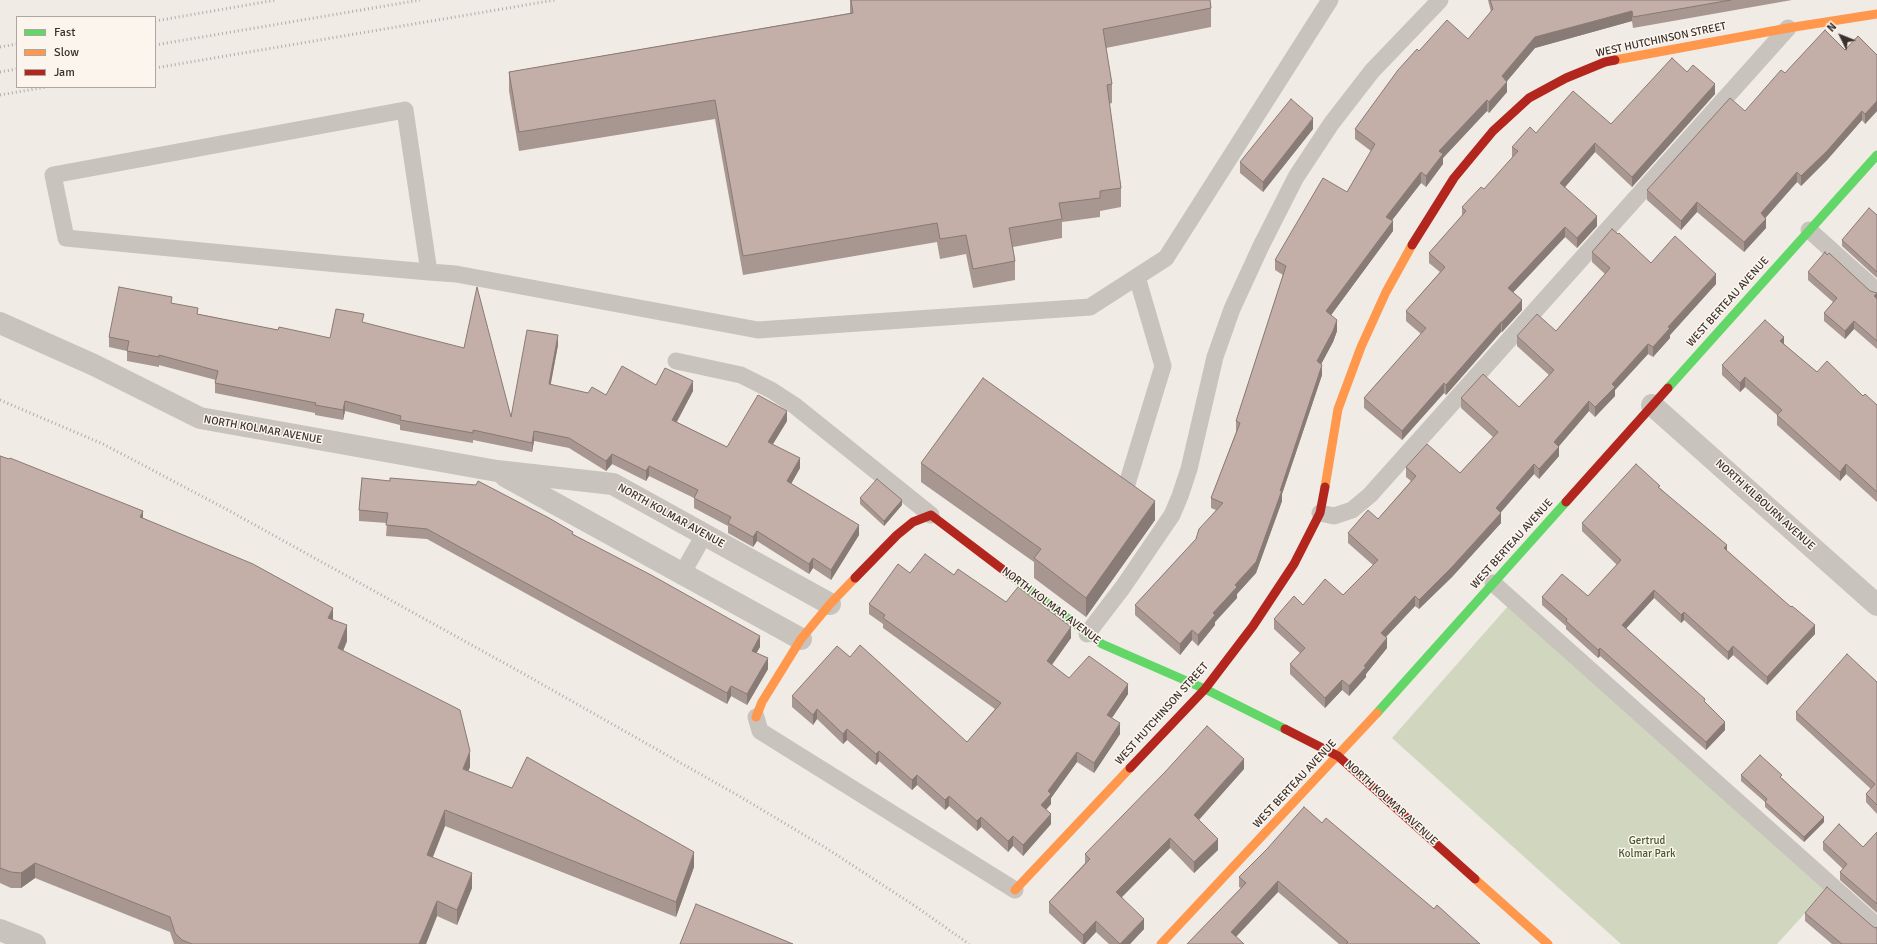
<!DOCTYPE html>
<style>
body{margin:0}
#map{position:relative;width:1877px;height:944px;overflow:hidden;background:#f0ebe5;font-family:Signika,sans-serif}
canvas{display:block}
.legend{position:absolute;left:16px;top:16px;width:140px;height:72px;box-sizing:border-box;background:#fbf5ee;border:1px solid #aea6a0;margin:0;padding:5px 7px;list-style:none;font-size:12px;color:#3b302b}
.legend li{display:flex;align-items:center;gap:8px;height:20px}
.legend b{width:20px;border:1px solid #aea6a0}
.north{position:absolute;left:1821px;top:16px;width:40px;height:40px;-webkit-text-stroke:3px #fbf5ee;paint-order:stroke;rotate:313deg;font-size:11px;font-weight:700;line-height:16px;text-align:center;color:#3b302b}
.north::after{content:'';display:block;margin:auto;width:14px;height:18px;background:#3b302b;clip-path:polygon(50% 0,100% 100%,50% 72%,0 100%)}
</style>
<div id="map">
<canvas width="1877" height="944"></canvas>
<ul class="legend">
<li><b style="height:5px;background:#63d668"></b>Fast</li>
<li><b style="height:5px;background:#ff974d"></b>Slow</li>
<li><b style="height:5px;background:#b3261e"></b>Jam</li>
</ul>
<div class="north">N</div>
</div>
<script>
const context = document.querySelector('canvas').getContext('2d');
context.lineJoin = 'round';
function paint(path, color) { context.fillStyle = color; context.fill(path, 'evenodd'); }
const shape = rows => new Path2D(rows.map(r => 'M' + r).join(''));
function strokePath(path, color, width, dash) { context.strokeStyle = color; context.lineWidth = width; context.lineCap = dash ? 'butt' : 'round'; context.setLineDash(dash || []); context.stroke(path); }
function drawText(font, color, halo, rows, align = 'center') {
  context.font = font + ' Signika,sans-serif'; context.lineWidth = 3; context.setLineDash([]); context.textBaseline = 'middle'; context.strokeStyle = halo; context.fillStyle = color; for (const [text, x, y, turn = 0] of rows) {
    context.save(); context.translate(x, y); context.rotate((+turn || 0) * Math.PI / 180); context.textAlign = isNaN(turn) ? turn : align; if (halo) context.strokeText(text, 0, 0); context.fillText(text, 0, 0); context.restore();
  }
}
paint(shape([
 [1509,605,1827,889,1777,944,1621,944,1392,738]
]), '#d1d6bf');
strokePath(shape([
 [1809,230,1877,291],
 [429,272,405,110,53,175,66,238,338,264,429,272,456,274,758,330,1090,307,1166,258,1330,0],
 [676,361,741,375,771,390,794,405,931,515],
 [1127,484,1163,366,1137,277],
 [1320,513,1334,516,1352,510,1370,495,1788,28],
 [682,574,704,535],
 [1493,583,1877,926],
 [1087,634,1123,587,1172,515,1180,496,1189,469,1215,357,1232,309,1261,246,1296,177,1331,124,1372,71,1440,0],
 [756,717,760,731,1015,890]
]), '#c9c3be', 17);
strokePath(shape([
 [0,323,94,365,200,418,497,471,613,484,830,604],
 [1652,405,1877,605],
 [505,476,801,639],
 [0,930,35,944]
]), '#c9c3be', 22);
strokePath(shape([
 [1668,388,1877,155],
 [1010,575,1102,644,1205,689,1285,729],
 [1377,713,1566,502]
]), '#63d668', 9);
strokePath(shape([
 [1615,60,1788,28,1877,14],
 [1325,487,1338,409,1361,347,1386,292,1412,245],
 [756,717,762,702,801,639,830,604,855,578],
 [1475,879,1548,944],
 [1015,890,1130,768],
 [1161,944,1377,713]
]), '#ff974d', 9);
strokePath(shape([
 [1412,245,1454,178,1493,131,1529,98,1566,78,1605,62,1615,60],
 [1566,502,1668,388],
 [855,578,897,535,913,522,931,515,1010,575],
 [1285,729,1338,756,1475,879],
 [1130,768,1205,689,1253,626,1294,564,1320,513,1325,487]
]), '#b3261e', 9);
strokePath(shape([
 [155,21,276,0],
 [155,45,420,0],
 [0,47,17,44],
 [155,68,555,0],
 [0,72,17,69],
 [0,95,46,87],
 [0,400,103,444,226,509,524,674,739,796,826,848,915,906,969,944]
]), '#b1aca8', 3, [1, 3]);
paint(shape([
 [850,0,1210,0,1211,8,1211,27,1106,48,1112,84,1112,103,1109,104,1121,188,1121,207,1100,211,1100,217,1062,222,1062,238,1013,247,1015,261,1015,280,973,288,966,254,940,259,937,242,743,275,715,119,519,151,509,91,509,72,850,13],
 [1488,0,1792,0,1633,28,1632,21,1535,48,1507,81,1507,92,1489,113,1487,111,1443,158,1443,164,1426,187,1421,183,1392,220,1393,231,1331,315,1337,331,1333,342,1321,364,1322,375,1282,494,1282,501,1256,573,1237,594,1237,598,1215,622,1215,625,1198,646,1192,640,1180,655,1135,615,1135,605,1196,539,1216,510,1211,508,1211,498,1236,432,1236,421,1283,275,1275,270,1275,260,1347,192,1371,151,1355,139,1355,129,1419,51,1468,39,1491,12],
 [1845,50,1877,55,1877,111,1865,124,1862,120,1827,160,1801,186,1797,182,1765,218,1766,228,1744,252,1697,212,1681,230,1647,200,1647,190,1745,111,1785,73],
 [1687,72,1715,94,1632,187,1595,152,1565,187,1597,226,1577,248,1565,237,1513,292,1522,310,1502,332,1501,332,1446,395,1444,393,1402,440,1364,408,1364,398,1421,334,1406,321,1406,311,1440,272,1429,263,1429,253,1462,216,1462,207,1484,189,1513,157,1512,157,1512,147,1536,133,1611,124],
 [1313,129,1263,192,1240,173,1240,162],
 [1877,215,1877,278,1842,246,1842,240],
 [1592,252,1651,263,1716,284,1670,335,1670,338,1653,357,1648,354,1615,390,1615,396,1595,417,1589,411,1559,446,1559,456,1539,479,1534,474,1500,512,1501,523,1452,577,1419,609,1415,606,1386,637,1387,648,1366,674,1366,677,1349,696,1342,690,1325,708,1290,674,1290,664,1300,653,1274,629,1274,619,1303,605,1343,595,1373,565,1348,543,1348,533,1378,519,1411,481,1406,477,1406,467,1460,473,1493,437,1461,408,1461,398,1519,407,1549,375,1517,346,1517,336,1556,331,1605,274,1592,262],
 [1808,272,1877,299,1877,349,1854,329,1845,339,1824,321,1824,313,1833,302,1808,280],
 [172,303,198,314,278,330,330,338,364,323,511,417,558,345,550,385,588,393,606,395,656,385,693,391,677,422,727,447,787,421,773,444,800,468,791,484,859,535,831,580,813,568,809,574,757,541,753,547,728,533,728,526,694,508,694,498,649,476,646,481,612,464,606,471,569,448,534,441,532,452,473,440,473,443,400,430,400,425,345,411,343,420,315,415,315,413,215,393,215,383,216,380,159,365,159,367,127,361,127,351,109,347,109,337],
 [1784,344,1817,372,1863,396,1877,405,1877,502,1846,474,1840,481,1777,425,1777,415,1745,387,1740,392,1722,375,1722,365],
 [0,456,143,518,333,620,347,641,343,651,470,767,468,771,694,867,676,917,445,826,433,857,472,888,457,925,437,916,426,944,174,944,170,932,35,878,21,888,11,888,0,883],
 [921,463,1155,520,1086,617,1034,578,1034,562,921,482],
 [362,478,573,534,760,647,756,653,768,669,747,705,731,696,727,704,427,539,386,536,387,523,359,521,359,510],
 [1660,488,1727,551,1815,634,1767,685,1733,655,1728,660,1684,620,1681,623,1654,598,1626,628,1705,703,1725,730,1706,750,1600,656,1598,658,1566,629,1566,626,1542,605,1542,597,1588,596,1617,565,1582,531,1582,523],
 [860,498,902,505,884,526,860,504],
 [910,573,954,575,1006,602,1071,638,1052,665,1069,678,1128,694,1112,718,1120,734,1094,773,1077,762,1051,798,1051,804,1046,810,1051,824,1023,856,1013,846,1008,852,981,827,977,831,949,806,945,810,917,785,912,790,879,761,876,765,847,740,843,744,817,719,813,725,792,707,792,696,850,657,967,742,995,709,883,628,883,624,869,614,869,604],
 [1877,682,1877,814,1866,802,1866,794,1871,789,1796,720,1796,712],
 [1244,769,1199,820,1218,850,1194,873,1170,848,1122,897,1144,929,1130,944,1109,944,1096,932,1085,944,1082,944,1049,913,1049,902,1085,863,1085,854],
 [1741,775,1782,778,1824,822,1804,842,1765,807,1765,802,1741,781],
 [1322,823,1434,909,1480,944,1339,944,1278,892,1236,937,1187,944,1241,888,1239,887,1239,877],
 [1877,832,1877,913,1840,880,1840,872,1843,869,1823,850,1823,842,1863,847],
 [1805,913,1871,925,1875,928,1877,944,1832,944,1805,921]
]), '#a89690');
paint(shape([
 [1632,11,1632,21,1535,48,1502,87,1502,76,1535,37],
 [1507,82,1507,92,1489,113,1489,102],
 [1715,84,1715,94,1632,187,1632,177],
 [1487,100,1487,111,1443,158,1443,164,1426,187,1426,176,1439,151],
 [1877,101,1877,111,1865,124,1865,114],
 [1862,111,1862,120,1827,160,1801,186,1801,176],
 [1313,118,1313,129,1263,192,1263,182],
 [1595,143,1595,152,1560,193,1560,183],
 [1421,172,1421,183,1386,228,1386,217],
 [1797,172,1797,182,1761,223,1761,213],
 [1697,202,1697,212,1681,230,1681,221],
 [1597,216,1597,226,1577,248,1577,238],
 [1766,219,1766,228,1744,252,1744,242],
 [1393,221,1393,231,1326,322,1326,311],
 [1565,227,1565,237,1508,298,1508,288],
 [1716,274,1716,284,1670,335,1670,338,1653,357,1653,347,1668,327],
 [1877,293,1877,301,1874,296],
 [1522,300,1522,310,1502,332,1502,322],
 [1337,320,1337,331,1333,342,1317,372,1317,361],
 [1854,321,1854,329,1845,339,1845,331],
 [1501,322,1501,332,1446,395,1446,385],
 [558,335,558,345,549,394,549,384],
 [1784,337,1784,347,1780,341],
 [1648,344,1648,354,1615,390,1615,396,1595,417,1595,407,1612,384],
 [1322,365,1322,375,1282,494,1282,501,1256,573,1237,594,1237,598,1215,622,1215,625,1198,646,1198,635,1213,613,1235,585,1280,491],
 [1745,377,1745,387,1740,392,1740,383],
 [693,381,693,391,672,430,672,420],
 [1444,383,1444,393,1402,440,1402,431],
 [345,401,345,411,343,420,343,410],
 [1589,401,1589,411,1554,452,1554,442],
 [787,411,787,421,768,452,768,442],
 [534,431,534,441,532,452,532,443],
 [1559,447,1559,456,1539,479,1539,469],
 [612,454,612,464,606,471,606,461],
 [800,458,800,468,787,491,787,481],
 [1534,464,1534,474,1496,518,1496,508],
 [1846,464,1846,474,1840,481,1840,472],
 [649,466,649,476,646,481,646,471],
 [902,500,902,505,884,526,884,521],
 [1155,501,1155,520,1086,617,1086,598],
 [143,511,143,526,140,517],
 [1501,513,1501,523,1452,577,1419,609,1419,600],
 [859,525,859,535,831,580,831,570],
 [757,531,757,541,753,547,753,537],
 [1727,545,1727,553,1724,548],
 [813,558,813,568,809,574,809,564],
 [1654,590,1654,598,1622,633,1622,625],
 [1415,596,1415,606,1381,642,1381,633],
 [333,608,333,624,328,618],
 [1684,612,1684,620,1681,623,1681,615],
 [347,625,347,641,338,663,338,648],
 [1815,625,1815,634,1767,685,1767,677],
 [1071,627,1071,638,1047,671,1047,661],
 [1192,630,1192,640,1180,655,1180,644],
 [760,636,760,647,752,661,752,651],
 [1387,638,1387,648,1366,674,1366,677,1349,696,1349,686,1364,666],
 [1733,646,1733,655,1728,660,1728,652],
 [1600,648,1600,656,1598,658,1598,650],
 [768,658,768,669,747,705,747,694],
 [1342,680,1342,690,1325,708,1325,698],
 [1128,684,1128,694,1107,725,1107,715],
 [731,686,731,696,727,704,727,693],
 [817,709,817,719,813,725,813,715],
 [1725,722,1725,730,1706,750,1706,742],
 [1120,723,1120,734,1094,773,1094,763],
 [847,729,847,740,843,744,843,734],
 [470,751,470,767,463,784,463,769],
 [879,751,879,761,876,765,876,754],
 [1077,752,1077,762,1051,798,1051,804,1041,815,1041,805,1048,791],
 [1244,759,1244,769,1194,825,1194,815],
 [917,775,917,785,912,790,912,780],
 [949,796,949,806,945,810,945,800],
 [445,810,445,826,427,871,427,855],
 [1051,814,1051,824,1023,856,1023,845],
 [981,817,981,827,977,831,977,821],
 [1824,817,1824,822,1804,842,1804,837],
 [1013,836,1013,846,1008,852,1008,841],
 [1170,838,1170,848,1116,903,1116,892],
 [1218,839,1218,850,1194,873,1194,862],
 [694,852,694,867,676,917,676,902],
 [35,863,35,878,21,888,21,873],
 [472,873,472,888,457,925,457,910],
 [1278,881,1278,892,1231,942,1231,932],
 [437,901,437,916,426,944,419,944],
 [1144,919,1144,929,1130,944,1120,944],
 [1096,921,1096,932,1085,944,1083,944,1083,935]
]), '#887a75');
const building = shape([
 [851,0,1210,0,1211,8,1103,29,1112,84,1107,85,1121,188,1100,191,1100,198,1059,203,1062,219,1009,228,1015,261,973,269,966,235,940,239,937,223,743,256,715,100,519,132,509,72,853,13,851,0],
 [1490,0,1731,0,1633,17,1632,11,1535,37,1502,76,1507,82,1489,102,1487,100,1439,151,1443,154,1426,176,1421,172,1386,217,1393,221,1326,311,1337,320,1333,331,1317,361,1322,365,1280,491,1282,490,1256,562,1235,585,1237,587,1213,613,1215,615,1198,635,1192,630,1180,644,1135,605,1196,539,1199,529,1223,503,1211,498,1240,423,1236,421,1286,266,1275,260,1323,178,1347,192,1375,144,1355,129,1398,70,1417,49,1419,51,1447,20,1468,39,1493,9,1490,0],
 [1825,30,1845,50,1858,36,1877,55,1877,101,1865,114,1862,111,1827,151,1801,176,1797,172,1761,213,1766,219,1744,242,1697,202,1681,221,1647,190,1730,98,1745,111,1781,70,1785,73,1825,30],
 [1672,58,1687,72,1693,65,1715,84,1632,177,1595,143,1560,183,1597,216,1577,238,1565,227,1508,288,1522,300,1502,322,1501,322,1446,385,1444,383,1402,431,1364,398,1426,328,1406,311,1445,267,1429,253,1466,211,1462,207,1481,187,1484,189,1518,151,1512,147,1530,127,1536,133,1573,91,1611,124,1672,58],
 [1291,99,1313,118,1263,182,1240,162,1291,99],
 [1869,208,1877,215,1877,272,1842,240,1869,208],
 [1612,229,1618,234,1619,233,1651,263,1675,236,1716,274,1668,327,1670,328,1653,347,1648,344,1612,384,1615,387,1595,407,1589,401,1554,442,1559,447,1539,469,1534,464,1496,508,1501,513,1452,567,1419,600,1415,596,1381,633,1387,638,1364,666,1366,667,1349,686,1342,680,1325,698,1290,664,1305,648,1274,619,1294,596,1303,605,1325,579,1343,595,1378,560,1348,533,1368,510,1378,519,1416,476,1406,467,1427,444,1460,473,1498,432,1461,398,1483,374,1519,407,1554,370,1517,336,1537,314,1556,331,1610,268,1592,252,1612,229],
 [1825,252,1827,255,1829,253,1870,291,1877,293,1874,296,1877,299,1877,341,1854,321,1845,331,1824,313,1837,298,1808,272,1825,252],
 [119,287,172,297,171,303,198,308,197,314,278,330,279,327,330,338,336,309,364,314,362,322,464,348,477,287,511,417,527,330,558,335,549,384,588,393,592,387,606,395,622,366,656,385,665,368,693,381,672,420,727,447,758,395,787,411,768,442,800,458,787,481,859,525,831,570,813,558,809,564,757,531,753,537,728,523,731,517,694,498,698,490,649,466,646,471,612,454,606,461,569,438,534,431,532,443,473,430,473,433,400,420,401,416,345,401,343,410,315,405,316,403,215,383,218,371,159,355,159,357,127,351,129,341,109,337,119,287],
 [1765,320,1784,337,1780,341,1817,372,1827,361,1863,396,1865,394,1877,405,1877,492,1846,464,1840,472,1777,415,1782,410,1745,377,1740,383,1722,365,1765,320],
 [983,378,1155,501,1086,598,1034,558,1041,549,921,463,983,378],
 [0,456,9,459,10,458,143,511,140,517,253,564,333,608,328,618,347,625,338,648,460,710,470,751,463,769,512,788,527,757,694,852,676,902,445,810,427,855,472,873,457,910,437,901,419,944,192,944,182,940,175,933,170,917,35,863,21,873,11,872,0,868,0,456],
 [1636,464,1660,486,1658,487,1727,545,1724,548,1791,607,1792,606,1815,625,1767,677,1733,646,1728,652,1684,612,1681,615,1654,590,1622,625,1705,699,1704,701,1725,722,1706,742,1600,648,1598,650,1566,621,1567,619,1542,597,1562,574,1588,596,1621,560,1582,523,1636,464],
 [362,478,390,481,390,478,476,485,478,481,549,518,573,532,572,534,653,576,760,636,752,651,768,658,747,694,731,686,727,693,427,529,386,525,388,513,359,510,362,478],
 [877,479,902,500,884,521,860,498,877,479],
 [925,554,954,575,958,569,1006,602,1018,587,1071,627,1047,661,1069,678,1089,656,1128,684,1107,715,1120,723,1094,763,1077,752,1048,791,1051,794,1041,805,1051,814,1023,845,1013,836,1008,841,981,817,977,821,949,796,945,800,917,775,912,780,879,751,876,754,847,729,843,734,817,709,813,715,792,696,837,646,850,657,860,645,967,742,1001,703,883,618,885,615,869,604,898,564,910,573,925,554],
 [1847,654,1877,682,1877,805,1866,794,1875,784,1796,712,1847,654],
 [1207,726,1244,759,1194,815,1218,839,1194,862,1170,838,1116,892,1144,919,1120,944,1096,921,1083,935,1049,902,1090,859,1085,854,1165,772,1207,726],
 [1760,755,1782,775,1780,777,1824,817,1804,837,1765,802,1767,799,1741,775,1760,755],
 [1304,807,1322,823,1326,818,1434,909,1437,905,1480,944,1346,944,1348,942,1278,881,1231,932,1244,944,1187,944,1246,883,1239,877,1267,849,1304,807],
 [1839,824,1863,847,1877,832,1877,904,1840,872,1847,864,1823,842,1839,824],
 [1827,887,1871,925,1875,928,1877,927,1877,944,1842,944,1805,913,1827,887],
 [696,904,793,944,680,944,696,904]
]);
paint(building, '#c3afa7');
strokePath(building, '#887a75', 1);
drawText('11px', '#3b302b', '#fbf5ee', [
 ["WEST HUTCHINSON STREET",1661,40,-12],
 ["WEST BERTEAU AVENUE",1728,302,-48],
 ["NORTH KOLMAR AVENUE",263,430,10],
 ["NORTH KILBOURN AVENUE",1765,505,42],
 ["NORTH KOLMAR AVENUE",671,516,29],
 ["WEST BERTEAU AVENUE",1512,544,-48],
 ["NORTH KOLMAR AVENUE",1051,606,37],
 ["WEST HUTCHINSON STREET",1162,714,-48],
 ["WEST BERTEAU AVENUE",1295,784,-47],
 ["NORTH KOLMAR AVENUE",1391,803,42]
]);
drawText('11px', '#4a5a2e', '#fbf5ee', [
 ["Gertrud",1647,841],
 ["Kolmar Park",1647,854]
]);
</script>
